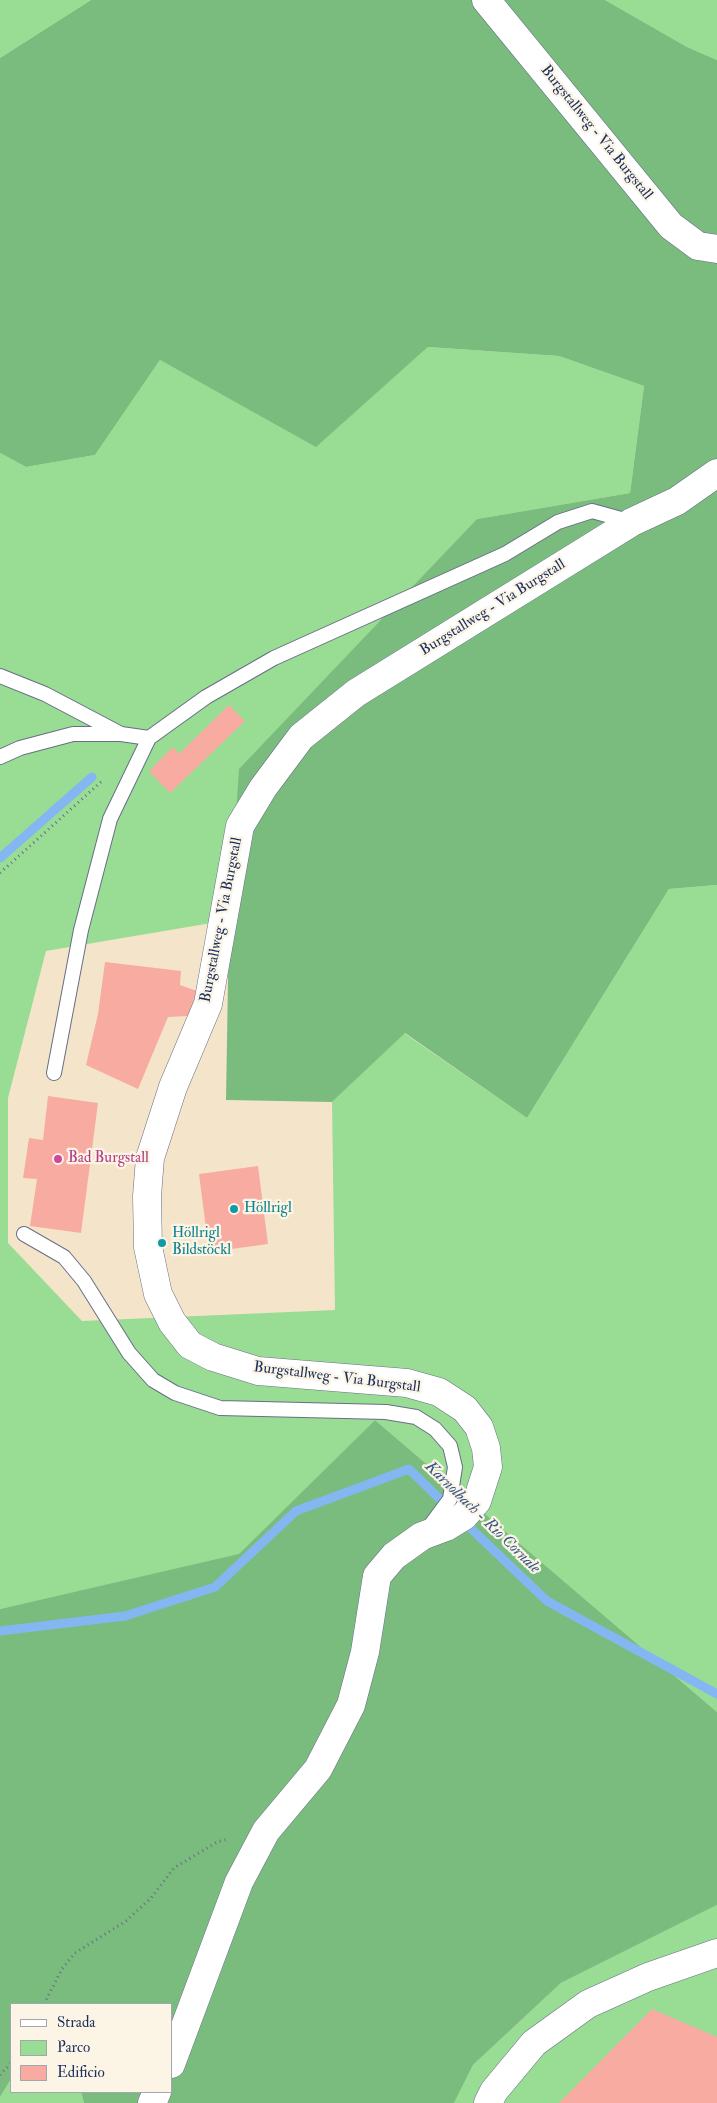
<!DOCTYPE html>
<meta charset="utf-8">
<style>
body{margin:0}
#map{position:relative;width:717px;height:2103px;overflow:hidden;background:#f4e5ca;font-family:"IM FELL Double Pica",serif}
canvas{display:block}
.legend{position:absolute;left:10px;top:2003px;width:162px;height:90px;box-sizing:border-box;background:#fcf5e5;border:1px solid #a2a6af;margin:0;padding:6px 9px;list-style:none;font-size:15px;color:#1b2f5e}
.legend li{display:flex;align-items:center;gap:10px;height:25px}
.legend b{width:25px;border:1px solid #a2a6af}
</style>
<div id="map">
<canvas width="717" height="2103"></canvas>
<ul class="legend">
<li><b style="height:6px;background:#fff"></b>Strada</li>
<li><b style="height:14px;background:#99dc94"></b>Parco</li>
<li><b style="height:14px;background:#f8aba1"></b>Edificio</li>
</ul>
</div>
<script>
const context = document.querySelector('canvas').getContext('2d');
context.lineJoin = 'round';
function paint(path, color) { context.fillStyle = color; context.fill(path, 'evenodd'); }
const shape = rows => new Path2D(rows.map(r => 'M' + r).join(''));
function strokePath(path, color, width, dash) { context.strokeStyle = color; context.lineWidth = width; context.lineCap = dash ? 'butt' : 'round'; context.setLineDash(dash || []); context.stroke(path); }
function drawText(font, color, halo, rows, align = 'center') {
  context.font = font + ' "IM FELL Double Pica",serif'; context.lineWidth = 4.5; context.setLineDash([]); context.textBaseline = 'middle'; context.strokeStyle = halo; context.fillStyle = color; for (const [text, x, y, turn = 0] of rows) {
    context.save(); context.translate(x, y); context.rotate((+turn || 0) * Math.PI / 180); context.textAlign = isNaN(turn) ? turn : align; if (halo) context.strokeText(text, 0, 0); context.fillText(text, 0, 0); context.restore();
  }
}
paint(shape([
 [0,0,91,0,0,58],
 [605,0,717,0,717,60,687,47],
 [428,347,559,356,644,386,630,493,477,519,229,920,46,951,8,1098,8,1243,82,1321,335,1310,332,1102,404,1033,527,1118,669,889,717,885,717,1712,375,1420,239,1555,0,1609,0,453,26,467,95,455,160,360,316,446],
 [717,1905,717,2103,454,2103,473,2065,561,1983],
 [11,2079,11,2092,81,2092,84,2103,0,2103,0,2097]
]), '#99dc94');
paint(shape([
 [91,0,605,0,687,47,717,60,717,885,669,889,527,1118,405,1033,332,1102,226,1100,229,920,239,769,477,519,630,493,644,386,559,356,428,347,316,447,160,360,95,455,26,467,0,453,0,58],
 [375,1420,717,1712,717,1905,561,1983,473,2065,454,2103,84,2103,81,2092,171,2092,171,2004,11,2004,11,2079,0,2097,0,1609,239,1554]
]), '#7abc7e');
strokePath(shape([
 [0,858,92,777],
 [463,1521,547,1601,717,1694],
 [0,1631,125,1616,215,1587,296,1511,409,1469,448,1507]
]), '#84b7f2', 9);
paint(shape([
 [229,705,245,721,170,793,149,771,173,747,179,754],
 [105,962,181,971,180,985,197,991,188,1016,168,1017,138,1089,86,1065,98,1014],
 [48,1096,98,1103,81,1233,30,1226,37,1179,23,1178,29,1138,43,1140],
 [258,1166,268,1244,209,1252,199,1174],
 [652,2009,717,2037,717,2103,559,2103]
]), '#f8aba1');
const lane = shape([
 [0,676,45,694,121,734,149,738,206,697,274,658,505,554,558,522,592,511,632,522],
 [0,757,20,748,73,734,118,734],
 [54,1073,81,930,110,819,149,738],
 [24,1234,64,1257,84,1281,129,1353,153,1380,175,1393,220,1408,386,1412,416,1417,435,1429,450,1446,455,1467,450,1499,427,1530]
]);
const street = shape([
 [486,0,671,226,698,246,717,249],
 [171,2064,239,1882,266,1831,318,1769,351,1705,365,1652,377,1576,394,1556,422,1536,446,1527,464,1516,477,1501,488,1467,486,1448,479,1427,465,1409,439,1392,407,1383,258,1371,213,1357,190,1345,172,1322,158,1294,148,1247,147,1196,150,1158,173,1087,208,1004,240,826,263,788,301,737,356,693,632,522,677,501,717,473],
 [152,2103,157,2092]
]);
const secondary = shape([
 [488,2103,494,2091,534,2043,588,2004,648,1977,717,1953]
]);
strokePath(lane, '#676f84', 16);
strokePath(street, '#676f84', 29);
strokePath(secondary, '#676f84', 29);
strokePath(shape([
 [0,873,102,781],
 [44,2004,62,1969,75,1953,126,1921,151,1898,174,1868,217,1842,229,1839],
 [0,2075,11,2063]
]), '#676f84', 3, [1, 4]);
strokePath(lane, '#fff', 14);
strokePath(street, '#fff', 28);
strokePath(secondary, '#fff', 28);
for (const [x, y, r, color] of [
 [58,1159,5,"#d1479c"],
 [234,1209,5,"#0f9aa8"],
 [162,1243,5,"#0f9aa8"]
]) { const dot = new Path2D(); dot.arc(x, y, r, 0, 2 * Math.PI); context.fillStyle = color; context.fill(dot); strokePath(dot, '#fcf5e5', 2); }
drawText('15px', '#1b2f5e', '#fcf5e5', [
 ["Burgstallweg - Via Burgstall",596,133,51],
 ["Burgstallweg - Via Burgstall",493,608,-32],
 ["Burgstallweg - Via Burgstall",222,920,-79],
 ["Burgstallweg - Via Burgstall",337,1378,7]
]);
drawText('15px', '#b23c85', '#fcf5e5', [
 ["Bad Burgstall",68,1159]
], 'left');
drawText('15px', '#0d838f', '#fcf5e5', [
 ["Höllrigl",244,1209],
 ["Höllrigl",172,1234],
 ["Bildstöckl",172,1251]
], 'left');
drawText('italic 16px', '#3a588a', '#fcf5e5', [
 ["Karnolbach - Rio Cornale",482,1518,44]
]);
</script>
